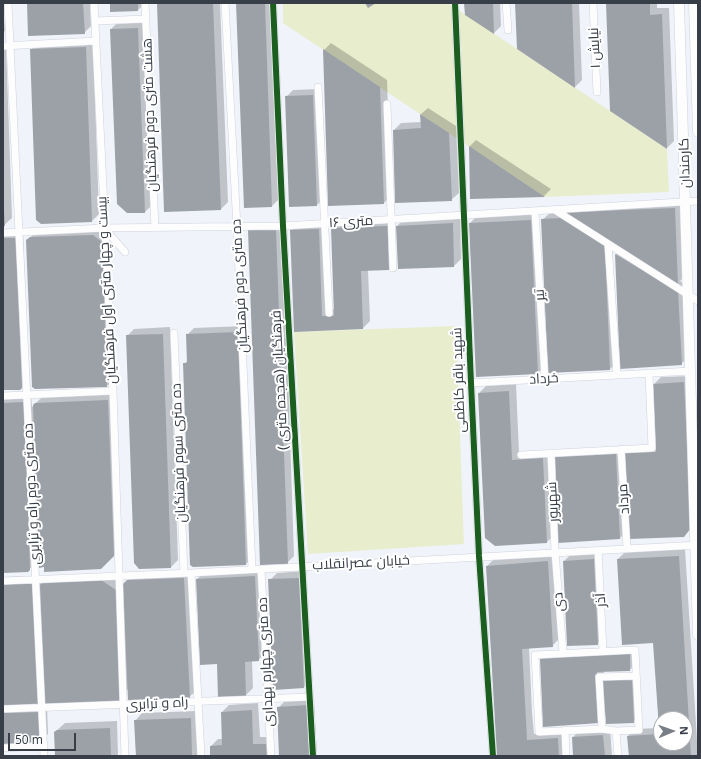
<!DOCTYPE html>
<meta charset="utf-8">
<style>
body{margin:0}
#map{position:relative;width:701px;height:759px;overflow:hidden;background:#f0f4fa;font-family:"Noto Sans",sans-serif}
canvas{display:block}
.frame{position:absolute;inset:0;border:4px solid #373e48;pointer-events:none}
.north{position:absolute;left:653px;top:711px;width:40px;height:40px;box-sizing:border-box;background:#fff;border:1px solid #afb2b6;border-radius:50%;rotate:88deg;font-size:11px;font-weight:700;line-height:16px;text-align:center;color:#373e48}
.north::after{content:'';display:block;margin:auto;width:14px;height:18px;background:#787e86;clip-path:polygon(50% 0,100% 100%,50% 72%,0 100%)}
.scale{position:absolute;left:8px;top:733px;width:68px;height:18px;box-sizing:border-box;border:2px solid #373e48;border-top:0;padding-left:5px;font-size:12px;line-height:14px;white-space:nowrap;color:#373e48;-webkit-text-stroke:3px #fff;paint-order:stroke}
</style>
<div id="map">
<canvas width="701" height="759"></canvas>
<div class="frame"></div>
<div class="north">N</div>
<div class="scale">50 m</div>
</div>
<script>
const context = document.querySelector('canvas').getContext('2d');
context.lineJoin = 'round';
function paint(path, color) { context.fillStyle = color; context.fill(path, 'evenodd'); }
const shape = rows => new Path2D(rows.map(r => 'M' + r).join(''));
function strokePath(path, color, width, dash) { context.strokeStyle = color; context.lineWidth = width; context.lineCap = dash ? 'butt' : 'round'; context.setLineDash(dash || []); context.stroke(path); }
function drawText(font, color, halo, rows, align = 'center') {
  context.font = font + ' "Noto Sans",Cairo,sans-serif'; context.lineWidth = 4; context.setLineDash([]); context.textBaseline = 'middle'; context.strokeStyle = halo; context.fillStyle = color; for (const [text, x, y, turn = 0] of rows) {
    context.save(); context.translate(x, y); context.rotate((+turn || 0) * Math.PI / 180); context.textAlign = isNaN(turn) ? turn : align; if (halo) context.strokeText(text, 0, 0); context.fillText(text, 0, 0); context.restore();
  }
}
paint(shape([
 [283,3,448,3,667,149,669,192,545,197,283,23],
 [456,326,464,544,308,554,294,332]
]), '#e8edcd');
paint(shape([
 [3,3,5,31,3,32],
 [28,3,90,3,91,26,84,33],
 [111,3,145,3,138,10],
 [158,3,220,3,228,202,221,209],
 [237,3,272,3,279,199,272,206],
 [466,3,500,3,501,26,494,33,466,14],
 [516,3,579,3,582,80,575,87,518,48],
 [607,3,657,3,657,8,669,8,674,141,667,148],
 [145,21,152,205,145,212,127,212,111,29,118,22],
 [93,41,99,214,92,221,31,50,38,42],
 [331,43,387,80,391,196,384,203,324,50],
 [3,45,6,45,12,218,3,226],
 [320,89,324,198,317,205,286,97,293,90],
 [428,108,456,126,459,193,451,200,396,202,394,130,401,123,422,122,421,114],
 [476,140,551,189,544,196,471,198,470,146],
 [682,202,684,277,680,281,685,284,689,357,681,364,621,368,616,254,621,249,612,243,617,362,610,369,542,220,550,213],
 [538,213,545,365,538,373,470,223,477,216],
 [460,217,461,259,454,266,399,268,397,226,404,219],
 [395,220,396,262,389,269,368,270,370,321,363,328,295,331,291,230,298,223,325,222,328,310,335,309,332,229,340,222],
 [283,223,294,556,287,563,249,231,256,224],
 [100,228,108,235,114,379,107,386,27,241,35,233],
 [23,231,28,380,19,389,3,389,3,232],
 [245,326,253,557,246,564,184,364,188,360,187,335,194,328],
 [170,327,178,560,171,567,127,336,134,329],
 [691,376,691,528,626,454,634,446,657,446,654,384,661,377],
 [516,384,519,453,550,451,554,535,547,542,479,393,486,386],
 [114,393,120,548,108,561,34,426,32,426,37,562,27,571,3,572,3,397,31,396,32,407,43,396],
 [623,447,627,531,620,538,556,458,563,451],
 [685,549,698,756,629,756,628,736,635,729,659,728,654,642,618,559,625,552],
 [661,719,685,719,685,743,661,743],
 [600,552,604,636,597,644,564,561,571,554],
 [555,555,559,639,552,646,529,648,532,712,534,734,565,732,566,756,498,756,487,566,494,559],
 [262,569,266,653,258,660,252,661,253,688,246,695,218,663,197,579,204,572],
 [306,571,311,680,304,687,270,580,277,573],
 [191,572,197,690,189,697,128,689,124,694,46,698,38,705,47,705,48,734,41,741,3,743,3,577,42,576,42,585,51,576,120,580,122,586,131,577],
 [636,647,637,662,630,670,604,671,604,681,612,674,638,672,640,715,633,722,606,715,599,723,541,659,548,652],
 [314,699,317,756,280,756,278,708,285,701],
 [258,703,260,737,273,737,274,756,211,756,211,746,218,739,223,739,222,712,229,705],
 [197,711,199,756,136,756,135,721,142,713],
 [117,721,118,756,56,756,55,732,65,723],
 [610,728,612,756,574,756,573,737,580,730]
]), '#0003');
paint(shape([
 [27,3,83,3,85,34,28,36],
 [110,3,138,3,138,11,110,12],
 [157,3,213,3,221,210,164,212],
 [236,3,265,3,272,207,244,208],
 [365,3,376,3,368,8],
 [464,3,493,3,494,34,465,15],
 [515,3,572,3,575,88,517,49],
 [606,3,650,3,650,15,662,14,667,149,610,111],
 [138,28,145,213,127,213,117,204,110,29],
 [86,47,92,222,41,224,36,220,30,49],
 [323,49,380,87,384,204,328,206],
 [313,95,317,206,289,207,285,96],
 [420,114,449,133,452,201,395,203,393,130,421,128],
 [469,146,512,175,545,197,470,199],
 [3,191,5,226,3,226],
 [675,208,678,285,562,213,623,210],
 [561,218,605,244,610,370,548,373,541,219],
 [531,220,538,374,476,377,469,223],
 [453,223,454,267,398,269,396,226],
 [388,226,389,270,361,271,363,329,294,332,290,230,319,229,322,316,334,316,331,228],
 [276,229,288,564,260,565,248,230],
 [93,235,102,242,107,387,35,389,32,387,26,240,30,237],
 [3,238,16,238,22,388,20,390,3,390],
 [615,254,678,291,682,365,620,369],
 [238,332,246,565,193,567,190,565,183,363,187,363,186,334],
 [163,334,171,568,139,569,134,563,126,335],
 [684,382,691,528,684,537,629,539,625,453,656,452,653,384],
 [509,391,512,460,543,458,547,543,495,546,485,538,478,393],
 [108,400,114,556,101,569,44,572,44,567,39,568,33,405,35,403],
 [25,402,30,570,28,572,3,573,3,403],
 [616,454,620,539,558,543,555,457],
 [679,556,691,756,629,756,627,736,658,734,658,714,653,643,622,645,617,559],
 [661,719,685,719,685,743,661,743],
 [594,559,598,645,567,646,563,561],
 [548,561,553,647,522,649,526,720,527,740,558,738,559,756,497,756,486,566],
 [255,576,259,661,245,662,246,696,218,698,217,664,200,665,196,579],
 [184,578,190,698,128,700,123,584,127,580],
 [299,578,304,688,273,690,268,579],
 [101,580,116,590,120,699,117,703,47,705,45,704,40,585,43,582],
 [35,582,40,705,3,707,3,584],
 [630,653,630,671,597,672,599,723,543,727,540,659],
 [632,679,634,723,606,724,603,681],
 [308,705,310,756,279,756,277,707],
 [252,710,253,744,266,744,267,756,210,756,210,746,222,745,221,712],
 [40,712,41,742,3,744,3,713],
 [191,718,192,756,136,756,134,720],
 [110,728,111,756,55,756,54,732,57,730],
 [603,735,605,756,573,756,572,737]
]), '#9ca0a7');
const minor = shape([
 [8,3,44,756],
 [94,3,113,391,125,756],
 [145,3,155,228],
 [225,3,237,227,252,569],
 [273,3,283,226,313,756],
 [455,3,471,383,479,556,493,756],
 [506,3,508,30],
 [593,3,597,92],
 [95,21,146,19],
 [3,46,96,41],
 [318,87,329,313],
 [387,104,393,268],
 [555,210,698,301],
 [535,211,545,379],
 [104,228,125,252],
 [3,233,104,228,283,226,698,201],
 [608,244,617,375],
 [174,333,184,573],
 [471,383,691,371],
 [3,396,113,391],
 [621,449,627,548],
 [551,453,555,552,563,653],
 [521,455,652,448,649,373],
 [598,550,603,651],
 [261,569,271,756],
 [191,573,201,756],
 [3,581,191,573,698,545],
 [635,650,639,730,616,731,602,729,539,732,535,655,635,650],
 [3,709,310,697],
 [602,729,599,677,636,676],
 [565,730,566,756],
 [616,731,618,756],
 [3,748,44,746]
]);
const secondary = shape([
 [679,3,698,635],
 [694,3,698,132]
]);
strokePath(minor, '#cdd2da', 8);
strokePath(secondary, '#cdd2da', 11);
strokePath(minor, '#fdfdfe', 7);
strokePath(secondary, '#fdfdfe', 10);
strokePath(shape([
 [273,3,283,226,313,756],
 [455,3,471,383,479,556,493,756]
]), '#1b5e20', 6);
drawText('14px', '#373e48', '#fff', [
 ["نیایش ۱",595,48,-93],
 ["هشت متری دوم فرهنگیان",150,115,-92],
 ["کارمندان",685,163,-92],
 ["۱۶ متری",351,222,-3],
 ["ده متری دوم فرهنگیان",240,286,-93],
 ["بیست و چهار متری اول فرهنگیان",107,290,-93],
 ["تیر",540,295,-94],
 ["خرداد",544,379,-3],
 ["فرهنگیان (هجده متری )",280,380,-93],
 ["شهید باقر کاظمی",459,380,-92],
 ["ده متری سوم فرهنگیان",179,453,-92],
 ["ده متری دوم راه و ترابری",32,494,-93],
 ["مرداد",624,499,-94],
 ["شهریور",553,502,-93],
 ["خیابان عصرانقلاب",361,563,-3],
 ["آذر",601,600,-93],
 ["دی",559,602,-95],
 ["ده متری چهارم بهداری",266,662,-93],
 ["راه و ترابری",157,704,-3]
]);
</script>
